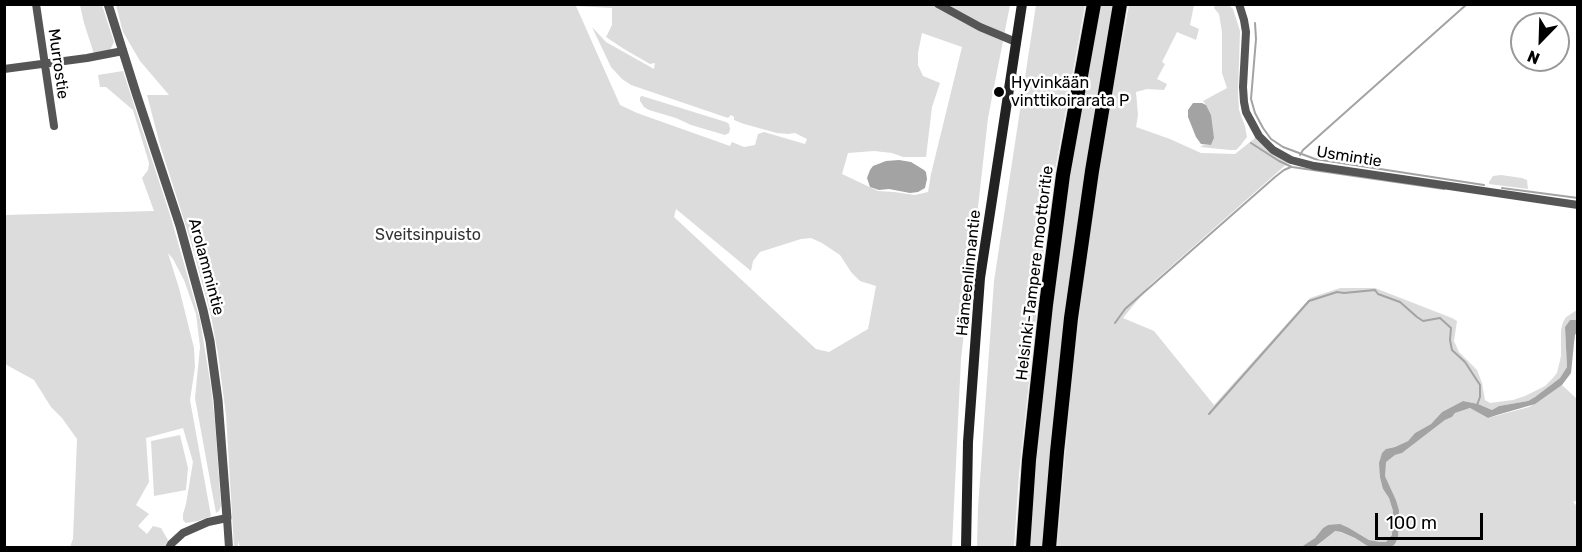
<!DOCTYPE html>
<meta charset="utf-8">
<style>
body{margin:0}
#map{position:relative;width:1582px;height:552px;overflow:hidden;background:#fff;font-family:Rubik,sans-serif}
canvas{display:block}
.frame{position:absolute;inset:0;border:6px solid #000;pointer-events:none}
.north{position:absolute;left:1510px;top:12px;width:60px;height:60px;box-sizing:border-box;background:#fff;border:2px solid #999;border-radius:50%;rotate:203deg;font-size:16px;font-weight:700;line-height:24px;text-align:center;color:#000}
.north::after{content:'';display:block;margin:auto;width:21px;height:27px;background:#000;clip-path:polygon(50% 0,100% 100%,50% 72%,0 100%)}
.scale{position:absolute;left:1375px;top:513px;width:108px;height:27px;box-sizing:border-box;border:3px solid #000;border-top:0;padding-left:8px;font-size:18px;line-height:21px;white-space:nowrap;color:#000;-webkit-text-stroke:4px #fff;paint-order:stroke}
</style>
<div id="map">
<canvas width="1582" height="552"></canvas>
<div class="frame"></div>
<div class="north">N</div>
<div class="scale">100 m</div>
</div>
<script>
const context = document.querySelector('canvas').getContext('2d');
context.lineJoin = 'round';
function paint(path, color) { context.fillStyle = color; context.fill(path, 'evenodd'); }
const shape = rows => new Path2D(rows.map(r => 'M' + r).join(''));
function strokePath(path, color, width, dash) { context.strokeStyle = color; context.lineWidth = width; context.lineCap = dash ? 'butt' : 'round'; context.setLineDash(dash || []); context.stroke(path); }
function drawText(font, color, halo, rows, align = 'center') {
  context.font = font + ' Rubik,sans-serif'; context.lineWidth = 5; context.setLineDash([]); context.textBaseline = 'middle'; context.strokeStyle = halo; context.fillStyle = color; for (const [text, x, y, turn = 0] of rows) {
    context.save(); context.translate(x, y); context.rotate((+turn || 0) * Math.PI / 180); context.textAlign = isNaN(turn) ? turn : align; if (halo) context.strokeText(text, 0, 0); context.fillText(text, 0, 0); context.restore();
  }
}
paint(shape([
 [80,5,102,5,114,42,110,50,94,54,84,23],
 [116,5,1010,5,988,118,961,359,952,547,240,548,238,541,238,547,234,547,226,415,218,354,211,316,191,242,160,145,147,95,169,95,140,61,123,32],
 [576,6,612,8,612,25,606,37,624,49,650,64,655,63,654,69,606,42,592,27,611,67,622,79,631,85,728,118,731,115,734,117,734,120,744,124,777,133,788,134,795,133,807,139,805,144,764,132,758,134,755,145,744,147,732,142,730,146,637,113,620,105],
 [922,33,962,47,931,174,928,192,915,195,894,192,878,191,842,174,848,153,874,151,892,153,903,157,926,157,932,107,940,83,923,76,918,65,918,53],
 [676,209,751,271,753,261,760,252,801,239,811,238,822,243,840,255,851,272,860,281,876,286,868,329,829,352,816,349,674,217],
 [1036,5,1085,5,1053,182,1041,271,1019,474,1014,547,977,547,978,508,994,281],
 [1099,5,1115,5,1098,95,1080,202,1065,317,1055,401,1043,547,1027,548,1040,400,1065,200],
 [1129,5,1194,5,1190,25,1199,29,1196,40,1177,32,1162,62,1165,64,1157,79,1167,84,1164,90,1147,89,1136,92,1138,115,1136,127,1170,139,1201,153,1235,154,1255,138,1274,154,1289,162,1150,285,1123,318,1154,331,1214,405,1310,298,1340,288,1375,288,1452,318,1457,321,1454,341,1459,352,1477,370,1482,383,1485,400,1490,403,1513,400,1525,396,1545,386,1552,379,1557,373,1561,356,1561,330,1563,322,1566,317,1577,310,1577,320,1570,320,1565,327,1567,367,1560,378,1535,397,1528,401,1499,406,1492,410,1478,404,1463,401,1442,412,1431,424,1415,433,1408,441,1395,447,1386,449,1383,489,1389,498,1393,511,1392,535,1386,542,1380,542,1369,540,1349,528,1328,525,1323,528,1315,538,1301,547,1057,548,1071,387,1086,258,1106,125],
 [1215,5,1229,5,1233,9,1240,31,1238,93,1239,110,1245,126,1247,137,1240,146,1236,150,1230,150,1200,147,1204,145,1211,145,1214,138,1206,105,1203,101,1227,88,1222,73,1222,32,1219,14,1214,8],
 [123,71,171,218,200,320,211,387,215,423,221,506,219,511,216,513,195,398,200,347,196,314,184,280,173,259,168,253,179,288,194,348,195,367,190,400,211,516,198,521,186,523,183,520,183,514,186,504,193,462,183,428,146,438,149,482,136,505,149,514,138,526,147,534,153,526,161,528,168,540,165,547,70,547,73,539,77,439,62,418,51,407,34,380,5,364,4,215,154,211,142,178,148,170,149,163,133,110,106,87,100,87,98,75],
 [642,96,726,122,729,124,730,129,729,133,725,135,691,125,676,118,649,110,644,107,640,101,640,97],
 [1501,175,1522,178,1527,180,1528,189,1489,184,1489,182,1493,176],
 [1562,385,1577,399,1578,500,1573,502,1577,506,1577,547,1392,547,1395,544,1399,510,1396,500,1385,476,1385,462,1395,455,1402,453,1445,420,1452,417,1455,413,1470,408,1488,418,1529,407],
 [180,435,188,468,186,490,154,496,151,441],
 [1334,531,1340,532,1355,538,1369,547,1315,548]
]), '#dcdcdc');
paint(shape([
 [1193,103,1202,103,1206,105,1211,115,1214,138,1211,145,1201,144,1196,137,1188,117,1188,110],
 [899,160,911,162,924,170,926,172,927,179,925,188,918,192,910,193,889,189,879,190,870,187,867,178,870,170,873,166,886,161],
 [1570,320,1577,320,1577,332,1575,335,1574,343,1571,373,1562,385,1535,404,1497,415,1488,418,1470,408,1455,413,1452,417,1445,420,1402,453,1395,455,1386,462,1385,476,1396,500,1399,510,1398,537,1395,544,1392,547,1369,547,1355,538,1341,532,1335,531,1315,547,1301,547,1315,538,1323,528,1328,525,1340,524,1349,528,1369,540,1380,542,1386,542,1392,535,1393,511,1389,498,1383,489,1380,477,1379,463,1382,453,1386,449,1395,447,1408,441,1415,433,1431,424,1442,412,1463,401,1478,404,1492,410,1499,406,1528,401,1535,397,1560,378,1567,367,1565,327]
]), '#a3a3a3');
strokePath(shape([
 [1255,23,1256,39,1251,99,1255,113,1263,128,1271,139,1283,147,1315,159,1484,185],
 [1251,143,1279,161,1292,167,1444,189],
 [1300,155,1303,150,1467,4],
 [1502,188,1578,198],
 [1115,323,1125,309,1275,177,1284,170,1291,167],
 [1209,414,1309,301,1337,292,1344,293,1375,290,1378,294,1400,302,1417,317,1423,321,1440,318,1451,328,1450,340,1452,350,1465,362,1480,385,1480,397,1477,405]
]), '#a3a3a3', 2);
const motorway = shape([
 [1023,548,1029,460,1046,305,1063,175,1094,4],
 [1049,548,1057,452,1071,318,1092,171,1120,4]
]);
strokePath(motorway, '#dbdbdb', 16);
strokePath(shape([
 [36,4,54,126],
 [938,4,980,27,1016,42],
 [1239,4,1244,20,1246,32,1243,87,1244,102,1246,112,1259,136,1273,150,1291,160,1314,166,1578,205],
 [4,69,87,58,123,51],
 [169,548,171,544,183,533,208,522,227,518,229,548]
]), '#555', 8);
strokePath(shape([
 [108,4,136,93,180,226,203,310,210,341,218,400,227,518]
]), '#555', 9);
strokePath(shape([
 [966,548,968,442,980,278,1022,4]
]), '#222', 10);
strokePath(motorway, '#000', 14);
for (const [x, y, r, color] of [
 [999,92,6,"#000"]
]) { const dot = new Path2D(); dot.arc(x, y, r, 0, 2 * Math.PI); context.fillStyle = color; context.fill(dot); strokePath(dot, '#fff', 2); }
drawText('16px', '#000', '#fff', [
 ["Murrostie",58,64,82],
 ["Usmintie",1349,157,9],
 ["Arolammintie",206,267,75],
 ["Hämeenlinnantie",969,273,-84],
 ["Helsinki-Tampere moottoritie",1035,273,-83]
]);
drawText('16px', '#000', '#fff', [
 ["Hyvinkään",1011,83],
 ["vinttikoirarata P",1011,101]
], 'left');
drawText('16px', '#333', '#fff', [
 ["Sveitsinpuisto",428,235]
]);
</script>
